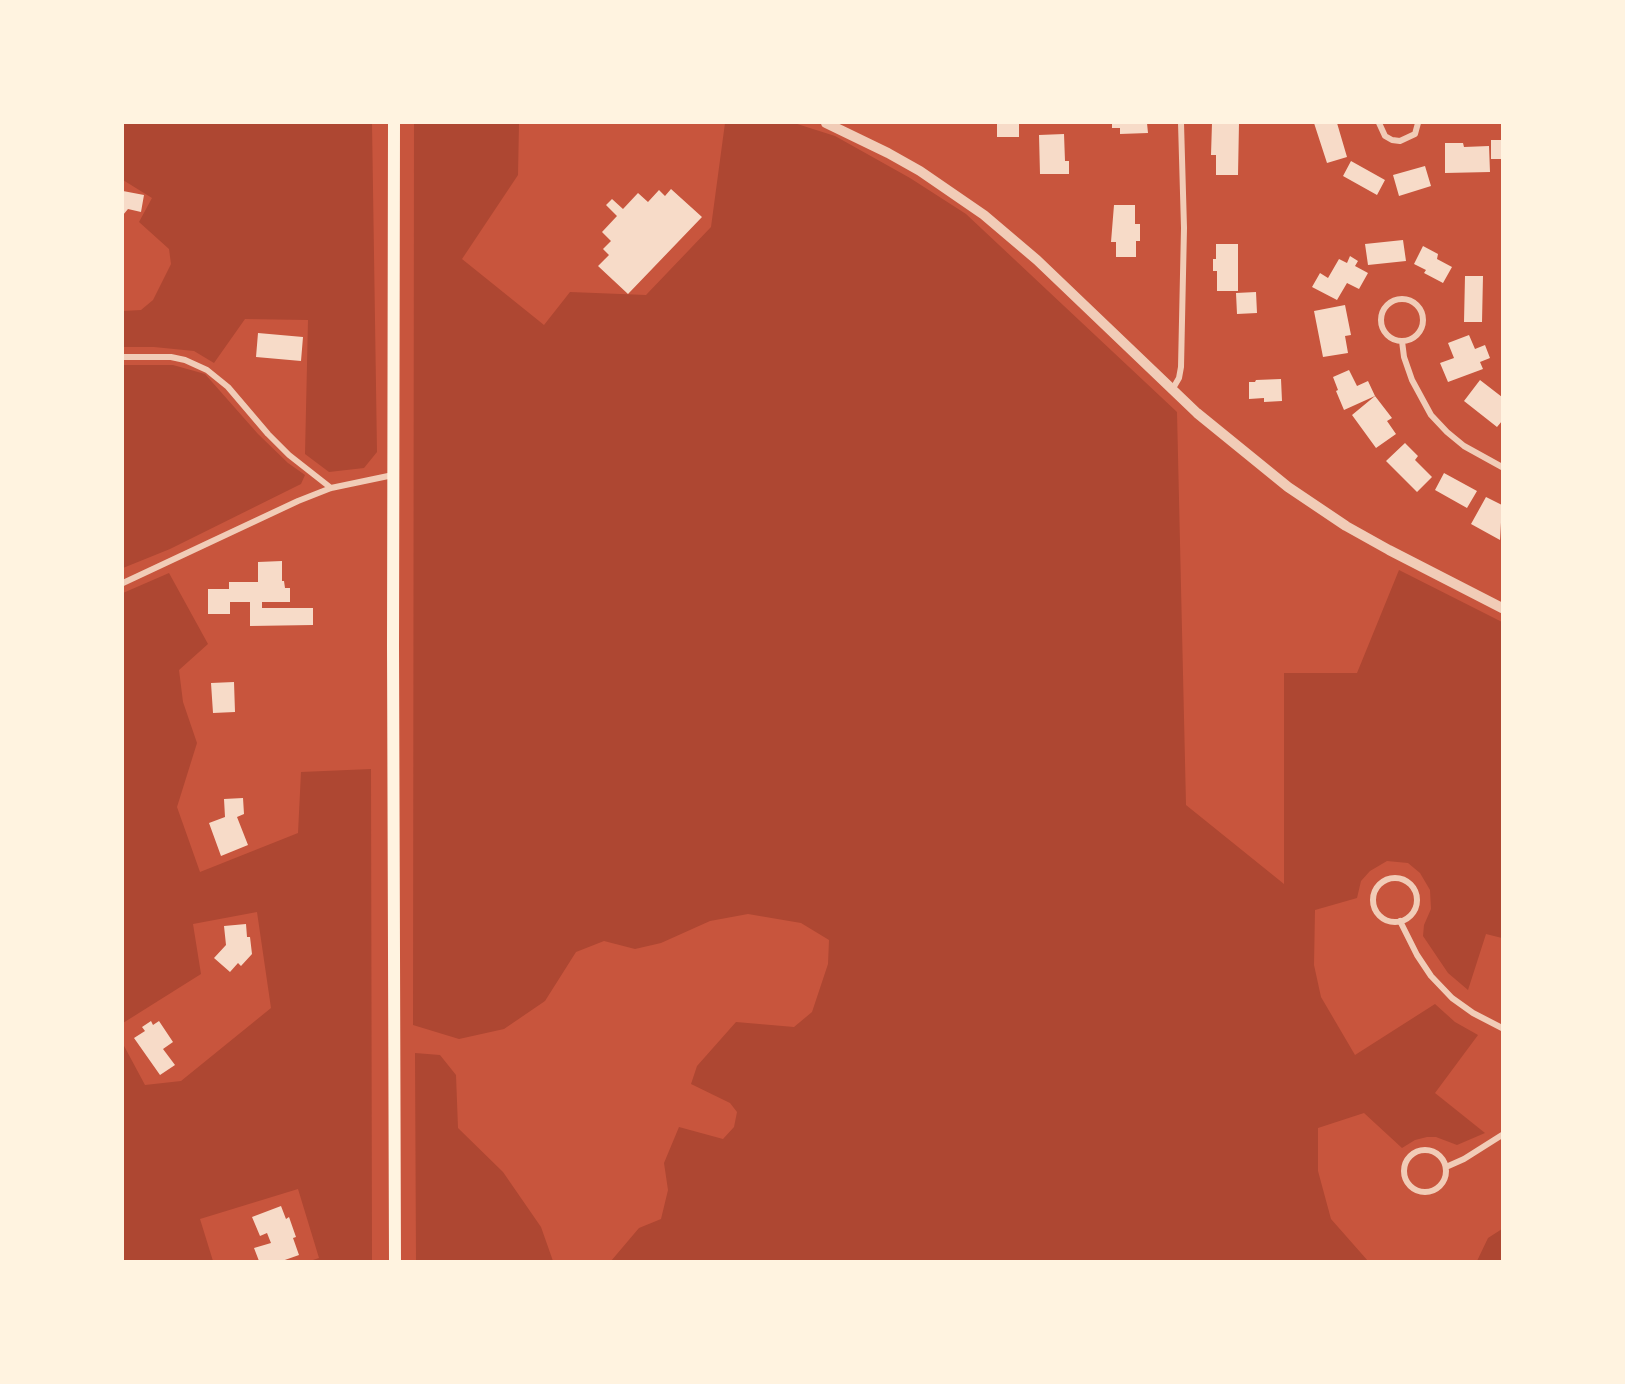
<!DOCTYPE html>
<style>
body{margin:0}
#map{position:relative;width:1625px;height:1384px;overflow:hidden;background:#c8553d;font-family:Ubuntu,sans-serif}
canvas{display:block}
.frame{position:absolute;inset:0;border:124px solid #fff3e0;pointer-events:none}
</style>
<div id="map">
<canvas width="1625" height="1384"></canvas>
<div class="frame"></div>
</div>
<script>
const context = document.querySelector('canvas').getContext('2d');
context.lineJoin = 'round';
function paint(path, color) { context.fillStyle = color; context.fill(path, 'evenodd'); }
const shape = rows => new Path2D(rows.map(r => 'M' + r).join(''));
function strokePath(path, color, width, dash) { context.strokeStyle = color; context.lineWidth = width; context.lineCap = dash ? 'butt' : 'round'; context.setLineDash(dash || []); context.stroke(path); }
paint(shape([
 [123,123,372,123,377,452,364,468,329,472,305,454,308,320,245,319,214,363,194,351,154,347,123,347,123,311,141,310,153,300,171,264,169,249,139,222,152,198,123,180],
 [414,123,519,123,518,175,462,259,544,325,570,292,646,295,711,227,725,123,794,123,835,136,910,178,966,214,1177,412,1186,805,1284,884,1284,673,1357,673,1399,570,1502,622,1502,938,1486,934,1468,990,1448,973,1423,936,1424,925,1431,909,1430,890,1420,873,1408,863,1387,861,1370,871,1361,881,1357,898,1315,910,1314,965,1321,997,1355,1055,1435,1004,1455,1022,1478,1035,1435,1093,1485,1133,1457,1145,1436,1137,1427,1137,1415,1140,1402,1148,1364,1113,1318,1128,1318,1171,1331,1219,1368,1261,611,1261,639,1228,661,1219,668,1190,664,1163,679,1127,723,1139,734,1127,737,1112,730,1103,691,1084,697,1066,736,1022,794,1027,812,1012,828,964,829,940,801,923,748,914,710,921,661,943,635,949,604,941,576,952,545,1001,504,1029,459,1039,413,1025],
 [123,365,173,365,205,374,258,434,288,463,305,475,301,484,170,549,123,568],
 [169,573,208,644,179,670,183,702,197,743,177,807,200,872,298,833,301,772,371,769,372,1261,310,1261,319,1258,298,1189,200,1219,213,1261,123,1261,123,1044,145,1085,181,1081,271,1008,257,912,193,924,201,974,123,1023,123,593],
 [415,1053,440,1055,456,1075,458,1128,503,1172,541,1227,553,1261,416,1261],
 [1502,1229,1502,1261,1477,1261,1488,1238]
]), '#ae4732');
paint(shape([
 [997,123,1019,123,1019,137,997,137],
 [1112,123,1147,123,1148,133,1120,134,1120,128,1112,128],
 [1212,123,1239,123,1238,175,1216,175,1216,155,1211,155],
 [1314,123,1337,123,1347,157,1327,163],
 [1064,134,1065,161,1069,161,1069,174,1040,174,1039,135],
 [1491,140,1502,140,1502,159,1491,159],
 [1445,143,1463,143,1464,147,1489,146,1490,172,1445,173],
 [1351,161,1385,180,1377,195,1343,176],
 [1425,166,1431,186,1399,196,1393,175],
 [671,189,702,217,628,294,598,266,609,255,603,249,611,241,602,232,617,216,606,205,612,199,623,209,638,193,648,202,659,190,665,196],
 [123,191,144,195,141,212,128,209,123,215],
 [1114,205,1135,205,1135,224,1140,224,1140,241,1136,241,1136,257,1116,257,1116,242,1111,242],
 [1403,240,1406,261,1368,265,1365,244],
 [1216,244,1238,244,1238,291,1217,291,1217,271,1213,271,1213,259,1216,259],
 [1423,246,1438,254,1437,259,1452,267,1443,283,1424,273,1426,270,1414,264],
 [1350,256,1358,261,1355,266,1368,273,1359,289,1347,283,1337,300,1312,287,1320,273,1328,278,1339,259,1347,263],
 [1465,276,1483,276,1482,322,1464,322],
 [1256,292,1257,313,1237,314,1236,293],
 [1345,305,1351,335,1345,336,1348,353,1323,357,1314,311],
 [258,333,303,337,301,361,256,357],
 [1469,335,1475,349,1485,345,1490,358,1480,362,1483,369,1448,382,1440,363,1454,358,1448,343],
 [1349,370,1357,386,1368,381,1375,396,1344,410,1336,391,1338,390,1333,377],
 [1281,379,1282,401,1264,402,1264,398,1249,399,1249,382,1255,382,1256,380],
 [1480,380,1502,397,1502,421,1497,427,1464,401],
 [1375,396,1392,418,1387,421,1396,434,1376,448,1352,415],
 [1405,443,1418,456,1415,460,1432,477,1417,492,1386,461],
 [1444,473,1477,491,1467,508,1435,490],
 [1486,497,1502,505,1500,540,1471,524],
 [282,561,282,581,284,581,285,588,290,588,290,602,262,602,262,608,313,608,313,625,250,626,250,602,230,602,230,614,208,614,208,589,229,589,229,582,258,582,258,562],
 [234,682,235,712,213,713,211,683],
 [243,798,244,814,237,817,248,845,221,856,209,823,225,817,224,799],
 [246,924,247,937,250,937,252,954,241,966,238,963,230,972,214,958,226,945,224,926],
 [151,1021,153,1025,159,1021,173,1042,163,1049,175,1065,160,1075,134,1038,145,1031,142,1027],
 [281,1206,286,1219,289,1217,296,1237,293,1238,299,1255,282,1261,259,1261,254,1248,271,1243,267,1233,260,1236,252,1217]
]), '#f7dbc8');
strokePath(shape([
 [1379,123,1385,136,1392,140,1400,141,1415,134,1418,123],
 '1381 320a21 21 0 1 1 42 0a21 21 0 1 1-42 0Z',
 [1402,341,1404,357,1412,380,1431,415,1447,432,1464,446,1502,467],
 [123,357,171,357,185,360,207,370,228,387,268,434,289,455,331,488],
 [1172,390,1179,378,1181,367,1184,228,1181,123],
 [123,583,298,501,331,488,393,475],
 '1373 900a22 22 0 1 1 44 0a22 22 0 1 1-44 0Z',
 [1400,921,1417,955,1431,976,1452,998,1473,1013,1502,1028],
 '1404 1171a21 21 0 1 1 42 0a21 21 0 1 1-42 0Z',
 [1446,1167,1464,1159,1502,1135]
]), '#f1ccb7', 6);
strokePath(shape([
 [826,123,888,153,920,171,984,215,1037,260,1197,413,1288,487,1346,526,1389,550,1502,608]
]), '#f1ccb7', 10);
strokePath(shape([
 [394,123,393,645,395,1261]
]), '#fff3e0', 12);
</script>
